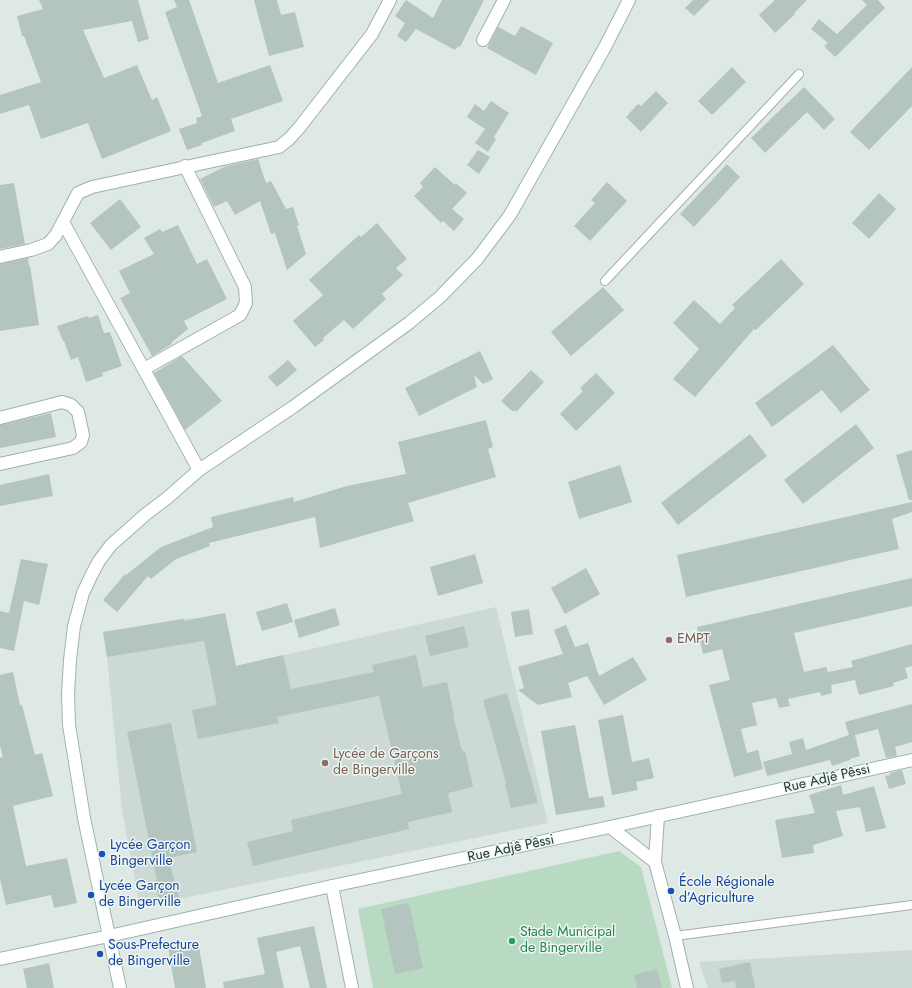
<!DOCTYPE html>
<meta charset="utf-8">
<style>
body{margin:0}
canvas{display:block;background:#dee9e5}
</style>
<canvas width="912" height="988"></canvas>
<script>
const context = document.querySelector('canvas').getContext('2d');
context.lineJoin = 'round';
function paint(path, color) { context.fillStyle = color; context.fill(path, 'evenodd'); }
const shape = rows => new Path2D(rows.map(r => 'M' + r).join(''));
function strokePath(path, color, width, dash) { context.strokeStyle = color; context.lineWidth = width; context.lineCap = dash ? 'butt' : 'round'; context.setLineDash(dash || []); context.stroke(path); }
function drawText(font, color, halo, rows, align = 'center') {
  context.font = font + ' Jost,sans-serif'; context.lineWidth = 3; context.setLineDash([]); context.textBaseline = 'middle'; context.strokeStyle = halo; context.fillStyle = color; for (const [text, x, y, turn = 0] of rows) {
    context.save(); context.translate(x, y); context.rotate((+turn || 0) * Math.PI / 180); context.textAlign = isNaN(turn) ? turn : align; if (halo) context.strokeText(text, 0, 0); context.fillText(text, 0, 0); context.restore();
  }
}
paint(shape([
 [496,607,548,823,140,907,122,810,107,657,103,632,183,619,199,618,225,613,236,666],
 [912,950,912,988,708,988,699,962]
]), '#cdd9d4');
paint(shape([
 [619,851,641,867,672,988,373,988,358,909]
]), '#b8dac3');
paint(shape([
 [39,0,138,0,149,39,138,42,132,21,83,30,104,78,137,65,152,100,157,97,171,131,102,159,88,123,41,139,29,105,0,114,0,95,41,82,24,36,22,36,17,16,43,9],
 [174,0,189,0,218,83,270,65,283,101,231,119,235,131,202,143,202,145,187,150,179,129,197,123,196,118,202,116,165,12,177,7],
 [254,0,277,0,281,15,295,12,304,47,269,56],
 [406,0,433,18,442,0,484,0,460,47,458,46,455,50,416,29,406,42,397,36,405,23,395,16],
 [693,0,710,0,694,16,685,8],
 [775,0,807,0,794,13,795,14,775,33,759,15],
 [862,0,878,0,885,8,835,57,824,46,828,43,811,29,819,19,837,34,867,5],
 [521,26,553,43,536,75,487,48,498,27,515,36],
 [732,67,746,82,712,115,698,101],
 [912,67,912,106,869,150,850,132],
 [804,87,835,119,824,130,807,112,765,153,751,138],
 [656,91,668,103,641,132,626,117,638,104,641,106],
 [491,101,509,113,494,137,496,139,488,152,475,143,485,129,467,117,475,104,484,111],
 [478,150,490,157,479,174,467,165],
 [258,159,266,183,271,181,286,209,293,207,299,225,297,226,306,254,287,270,275,233,271,234,260,201,235,215,227,201,214,207,200,179,226,166],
 [727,164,740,177,694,227,680,214],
 [435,167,455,185,456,183,467,193,452,209,464,219,454,231,443,221,441,223,414,196,423,187,420,183],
 [607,182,627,201,590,241,574,226,595,203,591,200],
 [14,183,25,244,0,249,0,185],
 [879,193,896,209,869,239,852,223],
 [120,199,141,227,111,250,90,223],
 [377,223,407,259,396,268,403,275,382,294,386,299,353,329,344,320,323,338,324,340,315,347,293,321,323,295,309,280,359,235,361,237],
 [178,225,197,264,207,259,227,299,184,321,188,329,171,343,172,344,152,356,120,298,130,293,119,271,154,254,144,238,160,229,162,232],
 [28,258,29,266,30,265,39,325,0,331,0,264],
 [781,259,804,284,756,330,754,329,695,397,673,379,699,349,673,323,694,300,720,324,735,308,732,305],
 [603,287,624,310,571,356,551,332],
 [98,315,104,333,110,332,122,366,102,373,103,376,86,382,78,357,71,360,64,341,63,341,57,326,88,316,89,318],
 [833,345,870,390,841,413,822,390,772,427,755,403,812,361],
 [480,351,493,379,483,384,474,375,477,387,419,416,405,388],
 [182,356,222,401,185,430,154,373],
 [288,360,297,370,277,387,268,377],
 [531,370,544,382,517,411,512,411,501,401],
 [596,373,615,393,576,431,560,414,583,391,580,388],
 [51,413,56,437,0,448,0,425],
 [486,420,493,447,488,449,496,477,408,503,414,521,320,548,315,517,209,543,210,546,176,559,151,579,148,576,117,612,103,600,125,574,126,575,161,547,213,527,211,517,293,497,294,502,347,486,406,474,398,442],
 [856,424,874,448,803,504,784,480],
 [750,434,767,456,678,525,661,503],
 [912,450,912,500,909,500,896,455],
 [620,465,632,502,579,519,568,482],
 [49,474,53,496,0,506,0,485],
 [912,502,912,512,892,519,899,549,686,597,677,555],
 [475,554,483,583,438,596,430,567],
 [21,559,48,564,39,605,24,601,14,651,0,648,0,611,9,613],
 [586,568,600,594,565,614,551,588],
 [912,578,912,606,794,633,804,672,826,667,828,672,853,667,851,661,912,644,912,666,905,668,908,678,893,683,894,686,859,695,855,680,831,685,832,693,821,696,820,692,788,699,790,706,779,708,776,698,752,703,757,725,741,729,747,753,758,750,763,769,734,777,709,685,730,680,722,649,703,654,697,627],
 [287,603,293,622,262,631,256,612],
 [335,608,340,625,299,638,294,620],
 [529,609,533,634,515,637,511,612],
 [225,613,236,666,283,655,291,689,374,672,372,665,416,655,423,687,447,682,454,715,453,715,462,751,465,751,473,787,448,793,452,812,408,822,409,829,253,866,247,842,293,831,291,820,402,794,379,696,277,717,279,723,198,739,192,710,217,705,204,641,107,657,103,632,183,619,184,621],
 [566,625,575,647,588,643,599,676,633,657,647,680,604,705,587,676,568,683,572,697,538,705,518,690,524,688,518,667,563,654,554,630],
 [464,626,469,647,430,656,425,636],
 [13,672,20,705,22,705,35,755,42,753,53,796,13,806,26,866,67,858,77,903,54,908,51,895,6,905,0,879,0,758,3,757,0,746,0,675],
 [507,693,538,803,511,808,505,784,506,783,483,700],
 [912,704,912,742,895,747,897,756,886,758,878,729,855,735,860,756,850,759,850,760,832,766,830,760,767,776,763,762,792,754,789,742,803,738,806,750,849,735,845,722],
 [623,715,632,762,649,758,654,778,636,782,638,790,612,795,598,720],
 [171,723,197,852,168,858,179,897,160,902,154,881,157,880,127,732],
 [575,725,589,798,603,796,605,807,556,815,541,731],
 [902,770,906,784,889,789,885,776,890,775,890,773],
 [841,785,843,795,874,786,886,828,866,832,860,807,836,811,843,836,813,845,814,853,782,858,775,820,815,813,809,795],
 [409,903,423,968,395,974,381,909],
 [314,926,327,988,310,988,300,946,276,952,284,988,224,988,223,982,265,974,257,938],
 [198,941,206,988,175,988,168,947],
 [750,962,755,988,736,988,735,981,722,983,719,969],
 [49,963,54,988,27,988,23,969],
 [657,969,662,988,637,988,634,975]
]), '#b4c4be');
const lane = shape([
 [605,281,799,74],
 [675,936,912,905]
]);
const street = shape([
 [483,40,504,0],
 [63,222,199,470],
 [0,257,31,250,48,244,56,235,78,193,92,187,279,147,289,139,299,128,372,34,390,0],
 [144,369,240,315,246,303,245,287,185,166],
 [0,418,62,402,71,405,78,412,83,435,81,442,73,448,0,464],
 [658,816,655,862,675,936,687,988],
 [610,827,655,862],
 [332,886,352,988],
 [0,959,109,936]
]);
const secondary = shape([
 [109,936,332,886,610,827,912,760],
 [120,988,84,818,69,725,68,694,70,660,74,626,83,593,92,574,99,561,111,545,146,514,166,499,199,470,293,407,409,323,440,297,477,259,510,215,605,47,629,0]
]);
strokePath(lane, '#a1b0ac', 10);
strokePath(street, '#a1b0ac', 14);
strokePath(secondary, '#9eb5ae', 14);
strokePath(lane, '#fff', 8);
strokePath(street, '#fff', 12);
strokePath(secondary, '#fff', 12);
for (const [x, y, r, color] of [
 [669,640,4,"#8d6e63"],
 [325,763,4,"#8d6e63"],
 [102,854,4,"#1a4fb4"],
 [671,891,4,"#1a4fb4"],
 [91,895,4,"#1a4fb4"],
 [512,941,4,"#2e9e5b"],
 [100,954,4,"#1a4fb4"]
]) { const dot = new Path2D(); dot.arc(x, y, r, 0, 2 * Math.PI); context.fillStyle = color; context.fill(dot); strokePath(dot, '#eef6f3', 1.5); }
drawText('14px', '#785e54', '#eef6f3', [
 ["EMPT",677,640],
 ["Lycée de Garçons",333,755],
 ["de Bingerville",333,771]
], 'left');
drawText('14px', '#203834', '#eef6f3', [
 ["Rue Adjê Pêssi",827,779,-13],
 ["Rue Adjê Pêssi",511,849,-12]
]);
drawText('14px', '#164399', '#eef6f3', [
 ["Lycée Garçon",110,846],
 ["Bingerville",110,862],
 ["École Régionale",679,883],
 ["d’Agriculture",679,899],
 ["Lycée Garçon",99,887],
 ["de Bingerville",99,903],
 ["Sous-Prefecture",108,946],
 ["de Bingerville",108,962]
], 'left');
drawText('14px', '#27864d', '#eef6f3', [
 ["Stade Municipal",520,933],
 ["de Bingerville",520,949]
], 'left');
</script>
